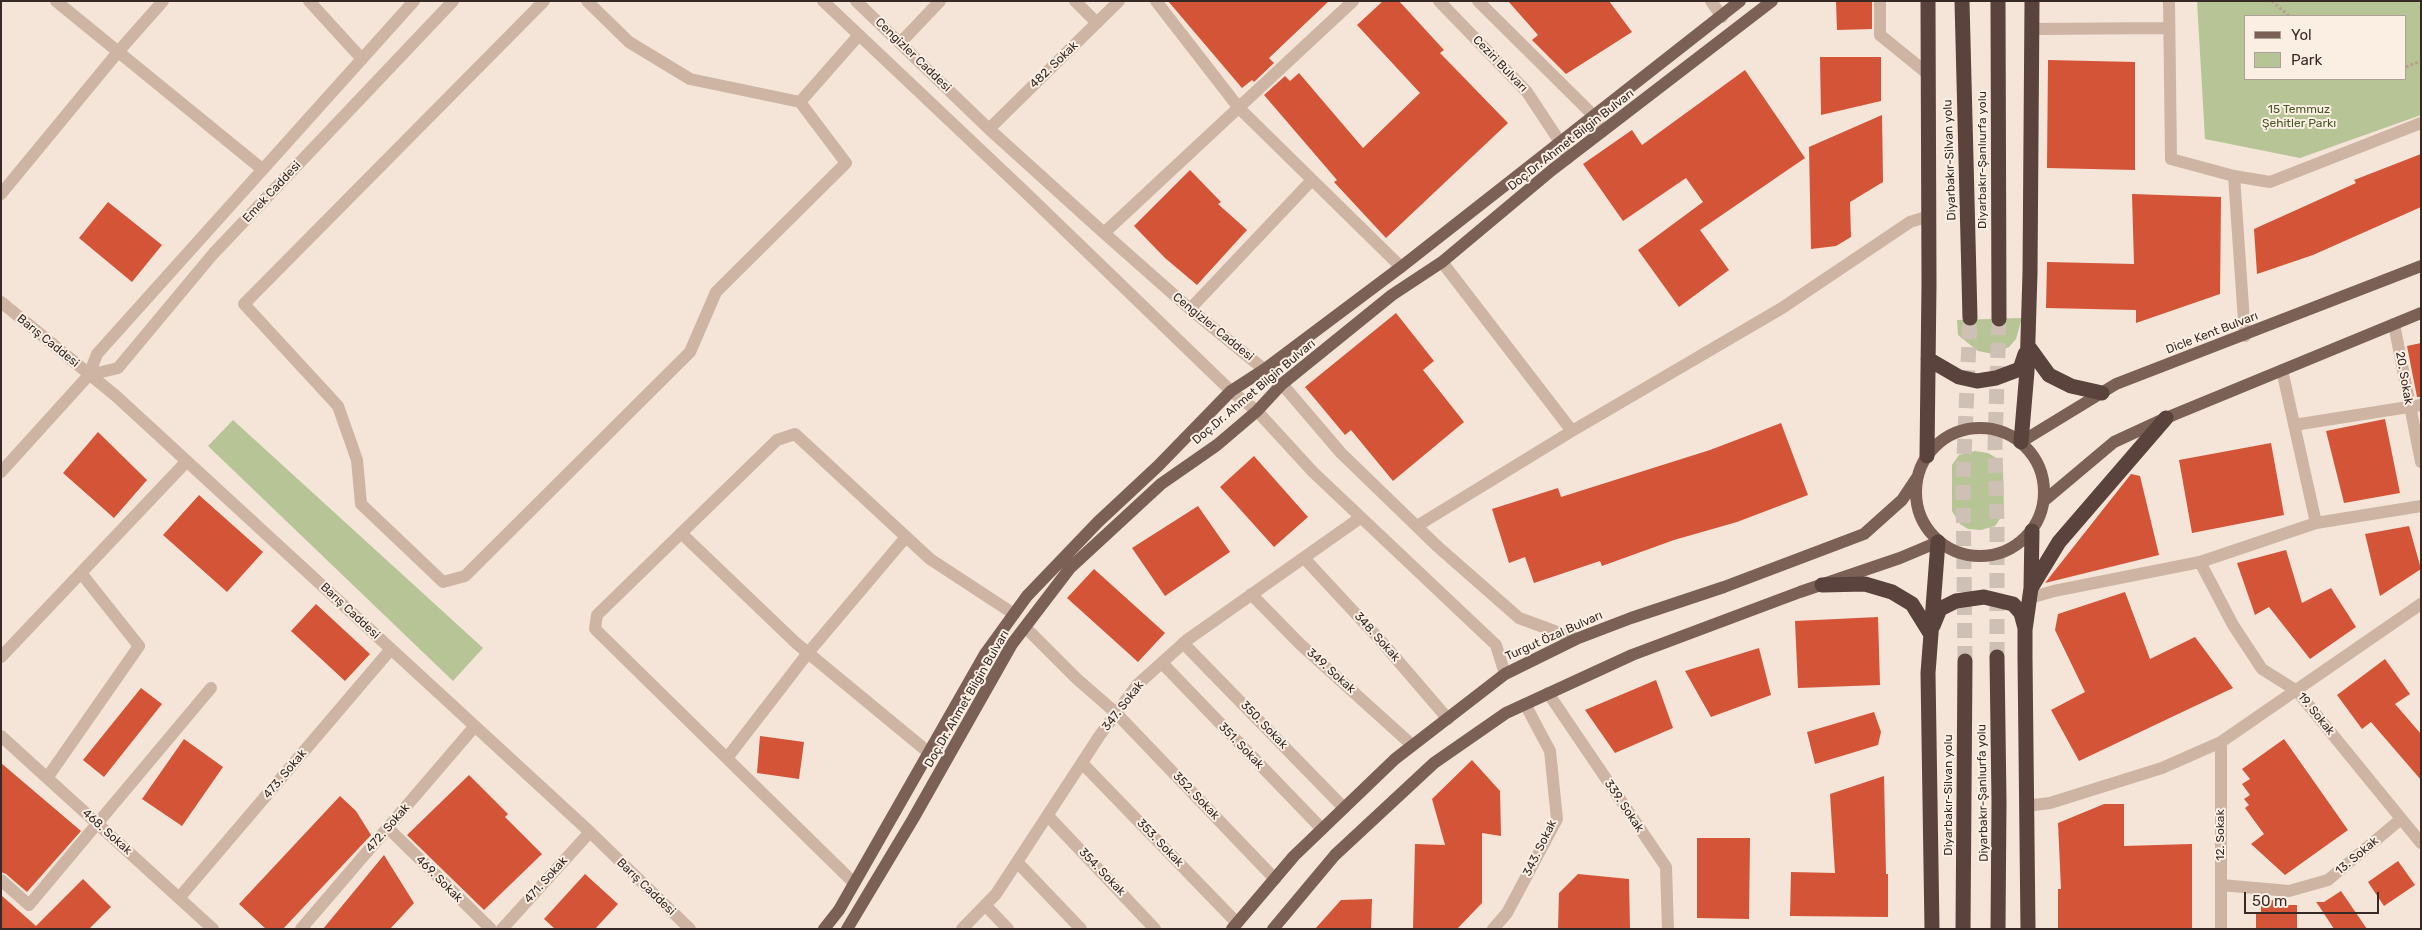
<!DOCTYPE html>
<meta charset="utf-8">
<style>
body{margin:0}
#map{position:relative;width:2422px;height:930px;overflow:hidden;background:#f4e5d8;font-family:Rubik,sans-serif}
canvas{display:block}
.frame{position:absolute;inset:0;border:2px solid #372a26;pointer-events:none}
.legend{position:absolute;left:2244px;top:15px;width:162px;height:65px;box-sizing:border-box;background:#fbefe4;border:1px solid #ada098;margin:0;padding:6px 9px;list-style:none;font-size:15px;color:#372a26}
.legend li{display:flex;align-items:center;gap:10px;height:25px}
.legend b{width:25px;border:1px solid #ada098}
.scale{position:absolute;left:2244px;top:892px;width:135px;height:22px;box-sizing:border-box;border:2px solid #372a26;border-top:0;padding-left:6px;font-size:15px;line-height:18px;white-space:nowrap;color:#372a26;-webkit-text-stroke:4px #fbefe4;paint-order:stroke}
</style>
<div id="map">
<canvas width="2422" height="930"></canvas>
<div class="frame"></div>
<ul class="legend">
<li><b style="height:6px;background:#7b6055"></b>Yol</li>
<li><b style="height:14px;background:#b7c496"></b>Park</li>
</ul>
<div class="scale">50 m</div>
</div>
<script>
const context = document.querySelector('canvas').getContext('2d');
context.lineJoin = 'round';
function paint(path, color) { context.fillStyle = color; context.fill(path, 'evenodd'); }
const shape = rows => new Path2D(rows.map(r => 'M' + r).join(''));
function strokePath(path, color, width, dash) { context.strokeStyle = color; context.lineWidth = width; context.lineCap = dash ? 'butt' : 'round'; context.setLineDash(dash || []); context.stroke(path); }
function drawText(font, color, halo, rows, align = 'center') {
  context.font = font + ' Rubik,sans-serif'; context.lineWidth = 4; context.setLineDash([]); context.textBaseline = 'middle'; context.strokeStyle = halo; context.fillStyle = color; for (const [text, x, y, turn = 0] of rows) {
    context.save(); context.translate(x, y); context.rotate((+turn || 0) * Math.PI / 180); context.textAlign = isNaN(turn) ? turn : align; if (halo) context.strokeText(text, 0, 0); context.fillText(text, 0, 0); context.restore();
  }
}
paint(shape([
 [2197,1,2421,1,2421,115,2300,158,2205,139],
 [2246,16,2406,16,2406,79,2246,79],
 [2022,318,2016,339,2009,347,1993,354,1978,351,1958,335,1957,320],
 [233,420,483,648,453,681,208,446],
 [1975,451,1988,453,1998,459,2003,469,2004,513,1995,526,1981,530,1968,529,1960,524,1952,511,1952,465,1959,455]
]), '#b7c496');
paint(shape([
 [1168,1,1329,1,1269,58,1274,63,1254,82,1252,80,1242,88],
 [1383,1,1399,1,1444,50,1440,53,1508,123,1386,238,1334,182,1337,180,1264,95,1285,76,1290,81,1299,73,1363,148,1420,93,1357,25],
 [1508,1,1609,1,1632,32,1566,74,1532,40,1538,35],
 [1836,1,1872,1,1872,29,1837,30],
 [1820,57,1881,57,1881,101,1821,115],
 [2048,60,2135,62,2135,170,2047,168],
 [1745,70,1805,158,1700,230,1729,270,1679,307,1638,250,1703,202,1686,178,1623,221,1583,164,1632,130,1642,145],
 [1882,115,1883,182,1850,202,1851,237,1836,246,1811,249,1809,147],
 [2421,154,2421,207,2313,255,2257,274,2254,229,2356,183,2354,180],
 [1190,170,1221,202,1218,204,1247,230,1197,285,1165,258,1134,226],
 [2132,194,2221,197,2220,294,2136,323,2136,310,2046,308,2047,262,2134,264],
 [108,202,162,245,132,282,79,238],
 [1396,313,1434,361,1423,370,1464,422,1393,481,1351,430,1345,435,1305,387],
 [2421,343,2421,397,2417,397,2407,346],
 [2385,419,2400,493,2344,503,2326,431],
 [1781,423,1808,495,1737,522,1674,540,1602,566,1600,561,1534,583,1525,557,1509,563,1492,509,1558,488,1561,497,1710,450],
 [98,432,147,480,114,518,63,473],
 [2271,443,2284,515,2192,533,2179,460],
 [1254,456,1308,517,1274,547,1220,487],
 [2131,474,2140,476,2159,555,2045,583],
 [199,495,263,552,227,592,163,535],
 [1198,506,1230,552,1165,596,1132,548],
 [2409,526,2421,569,2380,596,2365,534],
 [2286,550,2302,603,2331,588,2356,627,2310,659,2269,607,2255,615,2237,563],
 [1094,569,1165,633,1138,662,1067,598],
 [2125,592,2150,659,2195,637,2233,688,2079,761,2051,710,2085,692,2055,630,2058,614],
 [316,604,370,654,345,681,291,631],
 [1878,617,1880,685,1798,688,1795,621],
 [1759,648,1771,695,1711,717,1685,671],
 [2385,659,2410,694,2395,704,2421,734,2421,780,2371,722,2362,729,2337,695],
 [1656,680,1673,728,1615,753,1585,710],
 [141,688,162,704,104,777,83,760],
 [1874,712,1881,732,1878,745,1815,764,1807,732],
 [760,736,804,742,799,779,757,773],
 [184,739,223,767,182,826,142,799],
 [2284,739,2348,830,2285,875,2251,844,2264,834,2245,808,2249,805,2244,799,2250,795,2242,784,2250,779,2242,769],
 [1472,760,1500,791,1501,836,1482,833,1482,903,1457,929,1413,929,1415,844,1445,845,1432,799],
 [1,763,81,831,27,892,6,874,1,872],
 [469,775,508,814,505,817,542,854,484,910,407,835],
 [1884,776,1886,874,1888,874,1888,917,1790,916,1791,872,1835,873,1830,794],
 [340,796,356,811,371,835,283,929,266,929,239,904],
 [2104,804,2124,804,2124,846,2192,844,2192,929,2058,929,2058,889,2061,889,2058,823],
 [1697,838,1750,838,1749,919,1697,918],
 [384,855,414,903,390,929,323,929],
 [2398,861,2415,885,2384,906,2368,882],
 [585,874,618,904,595,929,555,929,544,919],
 [1578,874,1629,879,1630,929,1558,929,1559,893],
 [83,879,111,907,89,929,1,929,1,895,36,926],
 [2341,891,2367,929,2334,929,2319,906,2316,902,2324,902],
 [1372,899,1371,929,1315,929,1341,900],
 [2268,900,2286,900,2286,905,2297,905,2297,929,2256,929,2256,914,2261,912,2261,905,2268,905]
]), '#d35437');
strokePath(shape([
 [1997,657,1997,524,1995,446,1999,319],
 [1965,661,1963,481,1970,318]
]), '#cec0b4', 15, [15, 8]);
strokePath(shape([
 [2272,1,2289,16],
 [2406,67,2421,61]
]), '#b99d8d', 3, [2.5, 2.5]);
strokePath(shape([
 [56,1,262,169],
 [309,1,362,59],
 [544,1,244,304,338,406,357,460,361,504,443,582,465,576,690,352,716,292,846,163,800,102,690,79,629,42,587,1],
 [823,1,1024,191,1231,391,1257,411,1313,472,1496,645,1505,674],
 [856,1,989,129,1104,233,1190,309,1282,384,1341,453,1437,546,1519,618,1576,639],
 [1075,1,1097,23],
 [1156,1,1239,108,1401,267],
 [1439,1,1527,92,1560,142,1567,159],
 [1478,1,1594,116,1602,132],
 [1711,1,1722,17],
 [1880,1,1880,35,1928,74],
 [2169,1,2171,159,2234,176,2270,182,2421,123],
 [2032,29,2169,28],
 [901,42,940,1],
 [800,102,859,35],
 [989,129,1119,1],
 [2234,176,2245,336],
 [1,194,118,52,163,1],
 [1104,233,1353,1],
 [1442,262,1572,431],
 [1,302,116,396,590,832,690,929],
 [1190,309,1312,180],
 [2394,324,2421,462],
 [2282,370,2316,523],
 [89,375,118,368,213,254,453,1],
 [2294,425,2421,405],
 [1,472,89,375,97,354,414,1],
 [1417,526,1572,431,1782,308,1910,222,1929,216],
 [681,533,796,643,928,752],
 [1304,558,1381,641,1448,719],
 [2200,562,2233,625,2262,669,2297,691,2421,843],
 [1251,594,1300,644,1412,745],
 [2030,598,2054,591,2200,562,2316,523,2421,506],
 [1025,627,1077,679,1116,713,1275,879],
 [1183,643,1344,808],
 [1,657,187,461],
 [1162,663,1322,829],
 [1548,693,1666,867,1668,929],
 [1,736,213,929],
 [2221,742,2221,929],
 [727,758,808,653,906,537],
 [1082,763,1237,923],
 [47,778,139,646,81,573],
 [2026,806,2050,803,2162,768,2221,742,2421,604],
 [1048,816,1155,929],
 [388,828,491,929],
 [1017,862,1081,929],
 [1,880,29,905,211,688],
 [854,883,595,629,597,615,777,440,795,434,930,559,1014,614],
 [2221,885,2289,891,2328,880,2401,819],
 [179,898,391,649],
 [985,905,1008,929],
 [301,929,475,726],
 [502,929,590,832],
 [962,929,996,894,1100,735,1137,685,1187,640,1360,518],
 [1493,929,1507,913,1557,819,1550,751,1525,704]
]), '#cdb4a3', 12);
strokePath(shape([
 '1916 492a64 64 0 1 1 128 0a64 64 0 1 1-128 0Z',
 [2021,442,2116,384,2421,266],
 [2045,500,2114,442,2166,418,2421,313],
 [824,929,839,910,985,654,1027,596,1098,522,1158,466,1231,391,1265,369,1401,267,1740,1],
 [847,929,913,819,1012,644,1070,568,1161,484,1217,445,1257,411,1282,384,1392,295,1442,262,1552,170,1772,1],
 [1232,929,1294,856,1395,759,1505,674,1576,639,1631,618,1724,587,1864,534,1902,500,1918,476],
 [1273,929,1335,855,1434,763,1506,713,1632,655,1800,592,1900,558,1938,542]
]), '#7b6055', 12);
strokePath(shape([
 [1962,1,1970,318],
 [1998,1,1999,319],
 [2028,346,2049,375,2071,386,2102,393],
 [1928,359,1959,377,1977,381,1996,378,2020,369,2025,354],
 [2021,442,2027,371,2030,273,2032,1],
 [1927,456,1929,284,1928,1],
 [1822,585,1865,584,1892,592,1912,604,1930,633],
 [2031,588,2059,542,2166,418],
 [1933,626,1940,609,1956,601,1984,597,2013,604,2021,613,2025,628],
 [1997,657,1999,802,1998,929],
 [1932,929,1928,673,1938,542],
 [1963,929,1965,661],
 [2028,929,2025,658,2025,630,2031,588,2032,531]
]), '#59433c', 15);
drawText('12px', '#372a26', '#fbefe4', [
 ["Cengizler Caddesi",913,55,44],
 ["Ceziri Bulvarı",1500,64,46],
 ["482. Sokak",1054,65,-44],
 ["Doç.Dr. Ahmet Bilgin Bulvarı",1571,140,-38],
 ["Diyarbakır-Silvan yolu",1950,160,-92],
 ["Diyarbakır-Şanlıurfa yolu",1983,160,-90],
 ["Emek Caddesi",272,192,-47],
 ["Cengizler Caddesi",1213,327,39],
 ["Dicle Kent Bulvarı",2212,333,-21],
 ["Barış Caddesi",48,341,39],
 ["20. Sokak",2404,378,80],
 ["Doç.Dr. Ahmet Bilgin Bulvarı",1254,392,-40],
 ["Barış Caddesi",350,611,43],
 ["Turgut Özal Bulvarı",1554,636,-24],
 ["348. Sokak",1377,637,48],
 ["349. Sokak",1331,671,42],
 ["Doç.Dr. Ahmet Bilgin Bulvarı",967,699,-60],
 ["347. Sokak",1123,706,-52],
 ["19. Sokak",2316,714,51],
 ["350. Sokak",1264,725,46],
 ["351. Sokak",1241,746,46],
 ["473. Sokak",285,774,-50],
 ["Diyarbakır-Şanlıurfa yolu",1983,793,-91],
 ["Diyarbakır-Silvan yolu",1949,795,-90],
 ["352. Sokak",1196,796,46],
 ["339. Sokak",1624,806,56],
 ["472. Sokak",388,828,-49],
 ["468. Sokak",107,832,42],
 ["12. Sokak",2221,835,-90],
 ["353. Sokak",1160,843,46],
 ["343. Sokak",1540,848,-64],
 ["13. Sokak",2357,856,-40],
 ["354. Sokak",1102,872,46],
 ["469. Sokak",439,879,45],
 ["471. Sokak",546,880,-48],
 ["Barış Caddesi",646,887,44]
]);
drawText('12px', '#485827', '#fbefe4', [
 ["15 Temmuz",2299,110],
 ["Şehitler Parkı",2299,124]
]);
</script>
